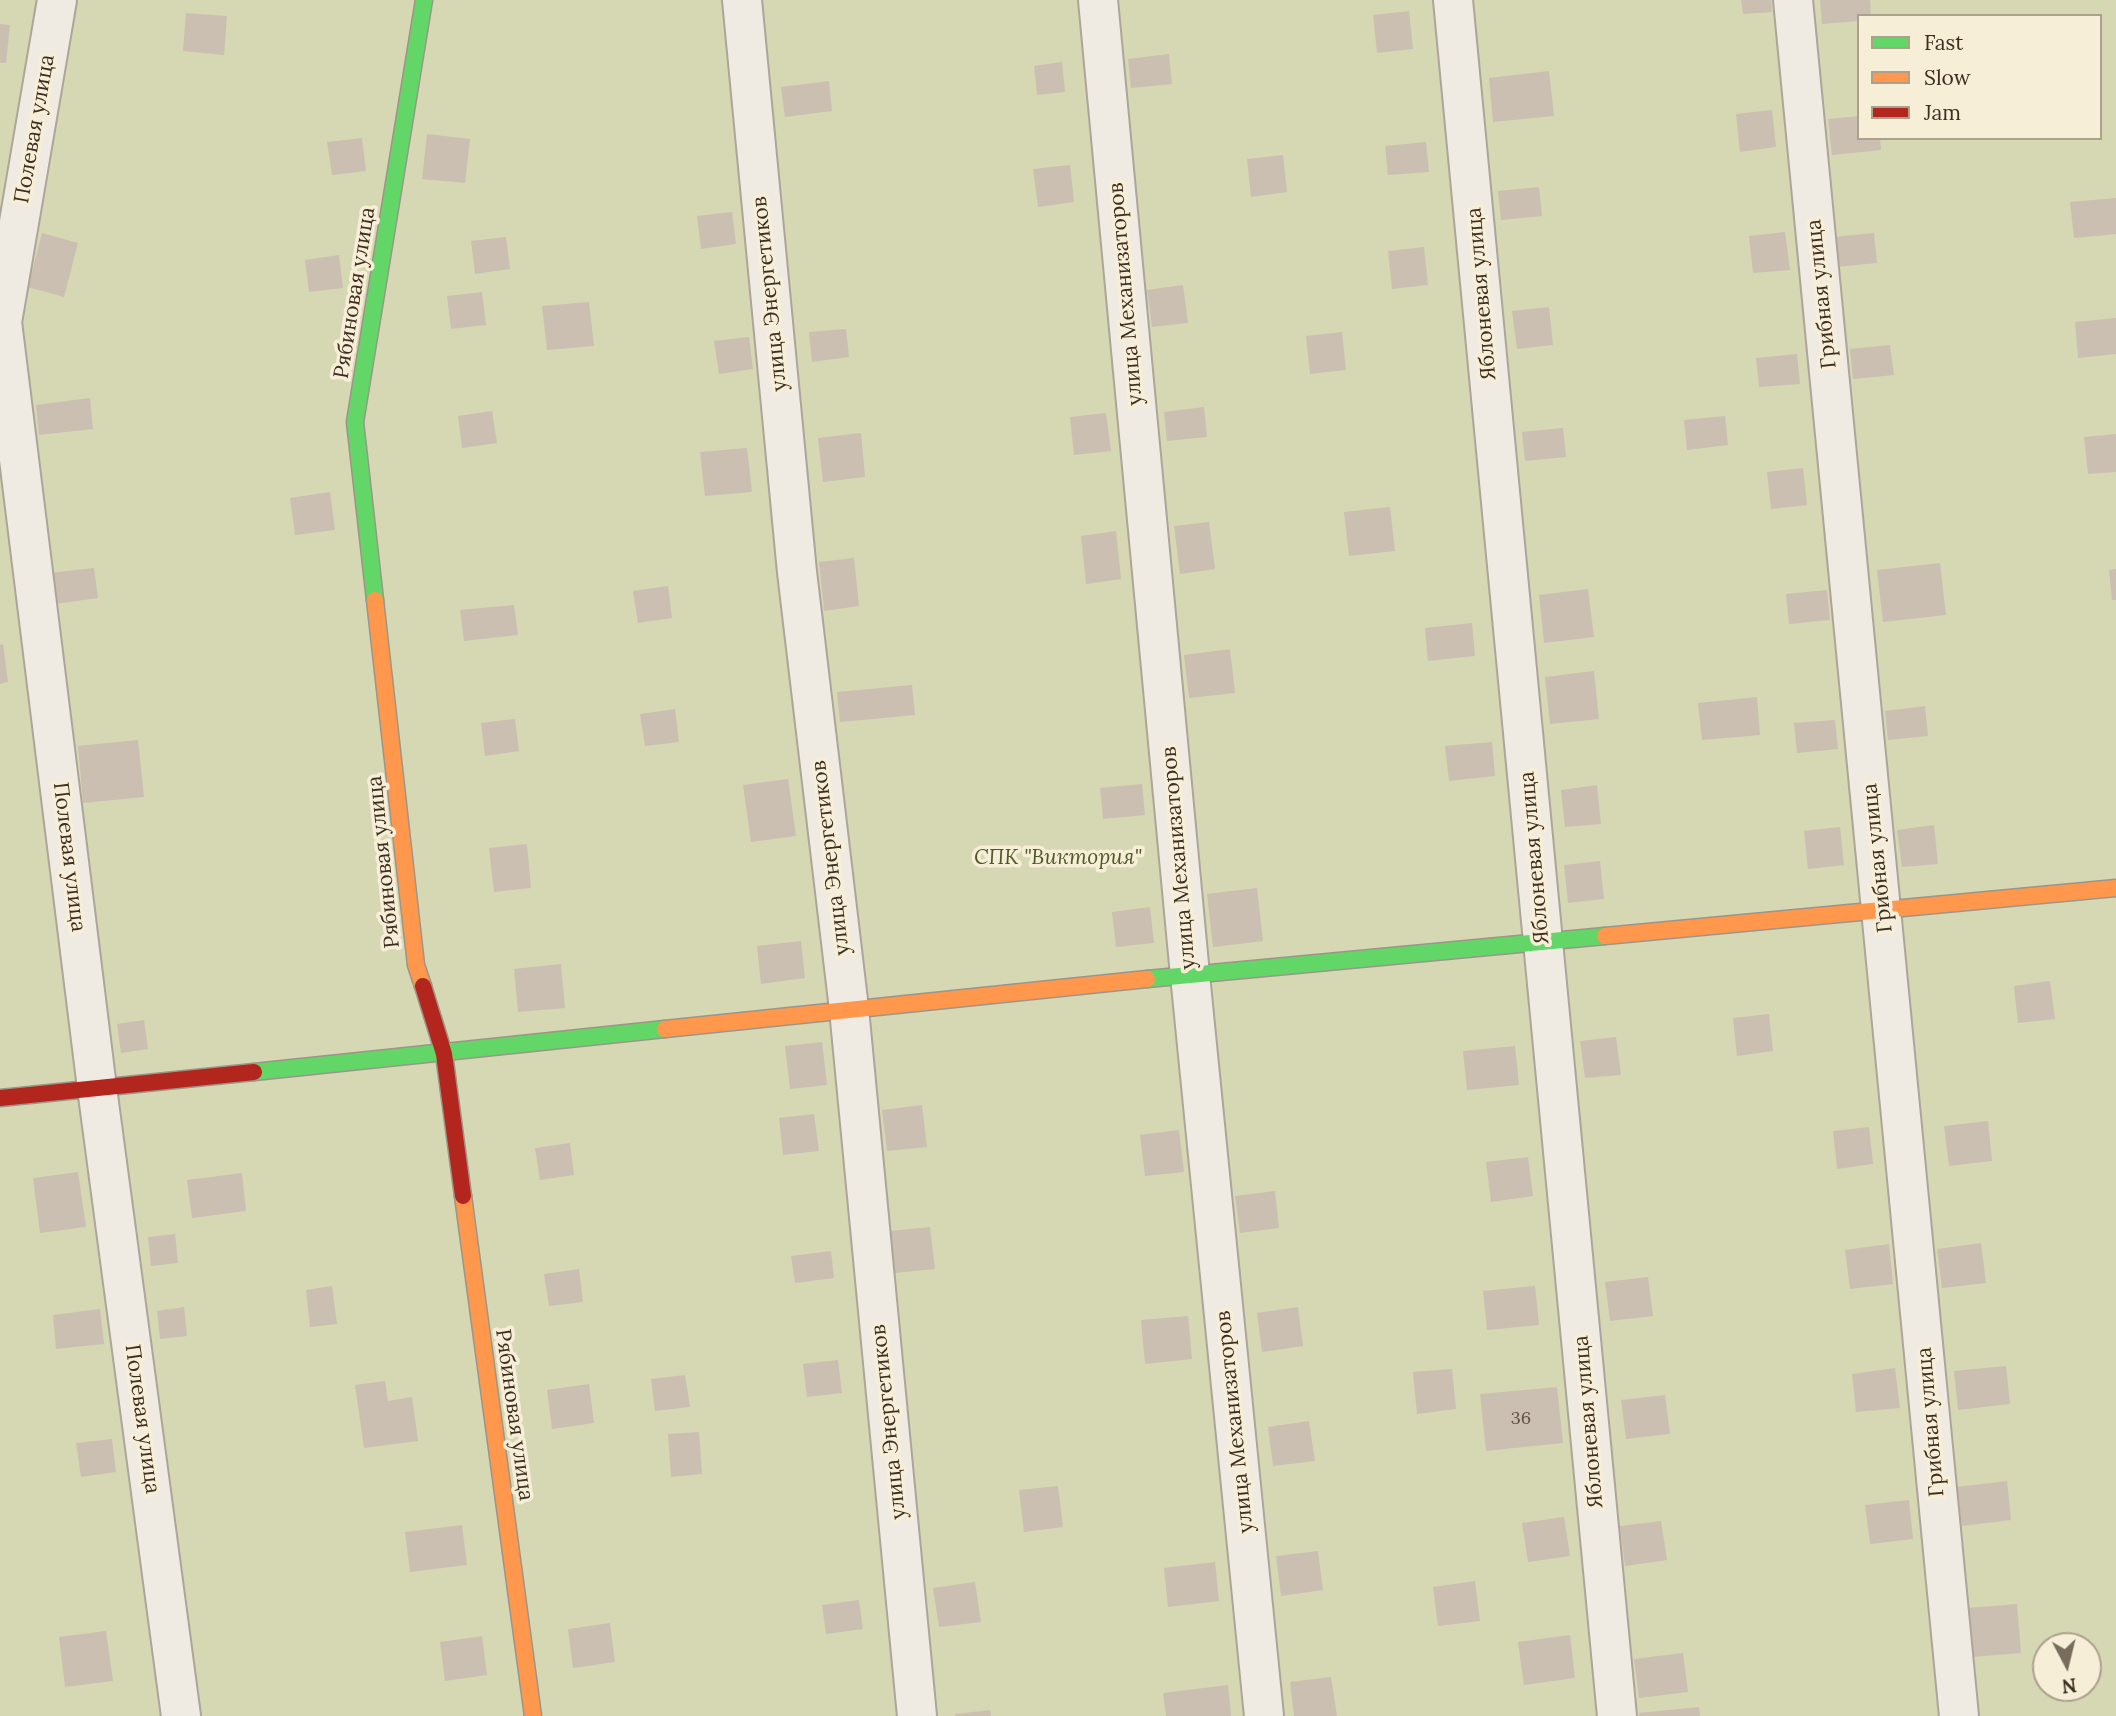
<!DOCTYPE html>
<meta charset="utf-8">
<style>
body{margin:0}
#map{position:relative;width:2116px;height:1716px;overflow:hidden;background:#e7e0d1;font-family:Lora,serif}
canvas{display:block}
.legend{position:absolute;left:1857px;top:14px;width:245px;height:126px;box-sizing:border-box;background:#f7eed8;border:2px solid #ada18e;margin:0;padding:9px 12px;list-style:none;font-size:21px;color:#3d2e20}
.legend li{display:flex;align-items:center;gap:14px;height:35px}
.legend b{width:35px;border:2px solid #ada18e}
.north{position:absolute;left:2032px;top:1632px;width:70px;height:70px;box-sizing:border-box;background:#f7eed8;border:2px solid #ada18e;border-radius:50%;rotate:173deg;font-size:19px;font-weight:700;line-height:28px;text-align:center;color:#3d2e20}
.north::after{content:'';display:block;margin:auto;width:24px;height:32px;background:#786c5e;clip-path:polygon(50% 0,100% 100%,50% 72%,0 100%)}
</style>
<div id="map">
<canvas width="2116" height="1716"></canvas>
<ul class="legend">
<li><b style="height:9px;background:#63d668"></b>Fast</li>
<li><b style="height:9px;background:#ff974d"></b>Slow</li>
<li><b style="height:9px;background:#b3261e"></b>Jam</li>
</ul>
<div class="north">N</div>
</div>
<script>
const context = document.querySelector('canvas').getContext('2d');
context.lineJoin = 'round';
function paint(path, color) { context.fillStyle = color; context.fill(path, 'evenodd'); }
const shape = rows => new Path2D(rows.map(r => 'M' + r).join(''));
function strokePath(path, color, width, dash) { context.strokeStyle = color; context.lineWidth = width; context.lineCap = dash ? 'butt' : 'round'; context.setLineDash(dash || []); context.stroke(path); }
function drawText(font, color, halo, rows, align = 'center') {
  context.font = font + ' Lora,serif'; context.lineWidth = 7; context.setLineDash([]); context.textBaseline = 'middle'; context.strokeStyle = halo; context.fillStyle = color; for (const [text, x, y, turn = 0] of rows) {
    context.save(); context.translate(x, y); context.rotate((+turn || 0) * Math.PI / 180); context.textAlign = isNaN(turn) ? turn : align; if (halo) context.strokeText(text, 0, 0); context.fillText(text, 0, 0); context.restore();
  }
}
paint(shape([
 [0,0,2116,0,2116,1716,0,1716],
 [1859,16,2100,16,2100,138,1859,138],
 [2046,1646,2088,1646,2088,1688,2046,1688]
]), '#d6d7b3');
paint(shape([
 [1741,0,1771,0,1772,12,1743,14],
 [1820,0,1870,0,1871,16,1859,16,1859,21,1822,24],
 [1409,11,1413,49,1377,53,1373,15],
 [186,13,227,16,224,55,183,51],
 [0,24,10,25,6,63,0,63],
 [1169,54,1172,84,1131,88,1128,59],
 [1062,62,1065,92,1037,95,1034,66],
 [1549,71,1554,116,1493,122,1489,78],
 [829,81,832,111,785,117,781,87],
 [1772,110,1776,147,1740,152,1736,114],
 [1859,116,1859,138,1880,138,1881,150,1832,155,1828,119],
 [427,134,470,139,465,183,422,179],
 [362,138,366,171,332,175,327,142],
 [1426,142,1429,172,1388,175,1385,146],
 [1283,155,1287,192,1251,197,1247,159],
 [1070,165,1074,202,1038,207,1033,169],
 [1539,187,1542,216,1501,220,1498,191],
 [2116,198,2116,234,2074,238,2070,202],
 [732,212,736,244,701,249,697,216],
 [1785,232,1790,270,1753,273,1749,236],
 [42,233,78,243,64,297,28,287],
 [1874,233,1877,263,1836,267,1833,237],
 [506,237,510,269,475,274,471,241],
 [1424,247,1428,285,1392,289,1388,251],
 [339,255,343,288,309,292,305,260],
 [1183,285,1188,323,1152,327,1147,290],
 [482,292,486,325,451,329,447,296],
 [589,302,594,346,547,350,542,306],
 [1549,307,1553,345,1517,349,1512,311],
 [2116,318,2116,354,2078,358,2075,322],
 [846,329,849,357,812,362,809,332],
 [1342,332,1346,370,1310,374,1306,336],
 [749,337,753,369,719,374,714,341],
 [1890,345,1894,375,1853,379,1850,349],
 [1797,354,1800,384,1759,387,1756,358],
 [90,398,93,429,39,435,36,405],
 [1204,407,1207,437,1167,441,1164,412],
 [492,411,497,443,462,448,458,416],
 [1106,413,1111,451,1074,455,1070,417],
 [1725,416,1728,445,1687,450,1684,420],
 [1563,428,1566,457,1525,461,1522,432],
 [861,433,865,477,823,482,818,438],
 [2116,434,2116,472,2088,474,2084,437],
 [747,448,752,492,705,496,700,452],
 [1803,468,1807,505,1771,509,1767,472],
 [330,492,335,530,295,535,290,498],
 [1390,507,1395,551,1349,556,1344,512],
 [1209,522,1215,569,1180,574,1174,526],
 [1116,531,1121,579,1086,584,1081,536],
 [854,558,859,606,824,611,819,562],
 [1940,563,1946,615,1883,622,1877,570],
 [94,568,98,598,54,604,50,573],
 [2116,569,2116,600,2112,600,2109,570],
 [668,586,672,618,638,623,633,591],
 [1588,589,1594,637,1544,643,1539,595],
 [1827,590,1830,620,1789,624,1786,594],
 [514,605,518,635,464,641,460,610],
 [1472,623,1475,656,1428,661,1425,628],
 [3,644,8,682,0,684,0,645],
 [1230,649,1235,693,1189,698,1184,655],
 [1594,671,1599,719,1550,724,1545,677],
 [912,685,915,715,840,722,837,692],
 [1757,697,1760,735,1702,740,1698,703],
 [1925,706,1928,736,1888,740,1885,711],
 [675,709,679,742,645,746,640,714],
 [515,719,519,751,485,756,481,723],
 [1835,720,1838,749,1797,753,1794,723],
 [138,740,144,797,83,803,78,746],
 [1492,742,1495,776,1449,781,1445,746],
 [788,779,796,836,751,842,743,785],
 [1142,784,1145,815,1103,819,1100,788],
 [1597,785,1601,824,1565,827,1561,790],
 [1934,825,1938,864,1902,867,1897,830],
 [1840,827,1844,865,1808,869,1804,831],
 [527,844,531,888,494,892,489,848],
 [1600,861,1604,899,1568,903,1564,865],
 [1257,888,1263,941,1213,947,1207,894],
 [1150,907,1154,943,1116,947,1112,912],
 [801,941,805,978,761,984,757,946],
 [561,964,565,1008,518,1012,514,969],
 [2050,981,2055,1019,2018,1023,2014,986],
 [1769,1014,1773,1051,1737,1056,1733,1018],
 [144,1020,148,1049,121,1053,117,1024],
 [1616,1037,1621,1075,1585,1078,1580,1041],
 [822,1042,827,1085,790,1089,785,1046],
 [1515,1046,1519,1085,1467,1090,1463,1051],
 [922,1105,927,1147,887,1151,882,1110],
 [814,1114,819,1151,783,1155,779,1118],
 [1988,1121,1992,1161,1949,1166,1944,1126],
 [1869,1127,1873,1164,1837,1169,1833,1131],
 [1179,1130,1184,1172,1145,1176,1140,1135],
 [570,1143,574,1175,540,1180,535,1148],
 [1528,1157,1533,1196,1491,1202,1486,1162],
 [78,1172,86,1227,40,1233,33,1178],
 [242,1173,246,1211,192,1218,187,1180],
 [1275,1191,1279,1228,1240,1233,1235,1196],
 [930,1227,935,1269,895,1273,890,1231],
 [175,1234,178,1263,151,1266,148,1237],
 [1981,1243,1986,1283,1942,1288,1937,1249],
 [1889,1244,1893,1284,1850,1289,1845,1250],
 [831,1251,834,1278,795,1283,791,1256],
 [579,1269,583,1302,549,1306,544,1274],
 [1648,1277,1653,1316,1610,1321,1605,1282],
 [332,1286,337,1324,310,1327,306,1290],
 [1535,1286,1539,1325,1487,1330,1483,1291],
 [184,1307,187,1336,160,1339,157,1311],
 [1298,1307,1303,1346,1262,1352,1257,1313],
 [100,1309,104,1344,56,1349,53,1315],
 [1188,1316,1192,1359,1145,1364,1141,1320],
 [838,1360,842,1393,807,1397,803,1364],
 [2006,1366,2010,1404,1958,1410,1954,1371],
 [1895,1368,1900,1408,1856,1412,1852,1374],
 [1452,1369,1456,1409,1417,1414,1413,1372],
 [685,1375,690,1407,655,1411,651,1379],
 [385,1381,388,1401,412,1397,418,1441,364,1448,355,1385],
 [589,1384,594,1423,552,1429,547,1390],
 [1557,1387,1563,1443,1486,1451,1480,1394],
 [1665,1395,1670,1434,1626,1439,1621,1400],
 [1309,1421,1315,1461,1273,1466,1268,1427],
 [699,1432,702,1474,671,1477,668,1434],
 [112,1439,116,1472,81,1477,76,1443],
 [2007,1481,2011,1520,1962,1526,1957,1487],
 [1058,1486,1063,1527,1024,1532,1019,1490],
 [1909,1500,1913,1539,1870,1544,1865,1505],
 [1564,1517,1570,1556,1528,1562,1522,1523],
 [1661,1521,1667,1560,1625,1566,1620,1526],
 [462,1525,467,1565,410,1572,405,1532],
 [1318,1551,1323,1590,1281,1596,1276,1556],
 [1215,1562,1219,1601,1168,1607,1164,1568],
 [1475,1581,1480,1621,1438,1626,1433,1587],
 [975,1582,981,1622,939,1627,933,1588],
 [859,1600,863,1629,826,1634,822,1605],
 [2017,1604,2021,1653,1972,1657,1968,1608],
 [610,1623,615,1662,573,1668,568,1629],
 [106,1631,113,1681,65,1687,59,1637],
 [1570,1635,1575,1678,1524,1685,1518,1642],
 [482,1636,487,1675,445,1681,440,1642],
 [1683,1653,1688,1692,1639,1698,1634,1659],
 [1331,1677,1337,1716,1294,1716,1290,1682],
 [1228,1685,1231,1716,1166,1716,1163,1693],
 [1699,1707,1700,1716,1639,1716,1639,1713],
 [990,1710,991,1716,955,1716,955,1714]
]), '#cbbfb2');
const street = shape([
 [57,0,2,322,97,1088,181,1716],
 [742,0,797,572,849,1009,917,1716],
 [1098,0,1190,975,1264,1716],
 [1453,0,1617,1716],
 [1793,0,1959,1716]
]);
const fast = shape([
 [375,600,355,422,424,0],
 [1147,979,1605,936],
 [254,1072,665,1029]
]);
const slow = shape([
 [375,600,416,965,423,986],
 [1605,936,2116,888],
 [665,1029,1147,979],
 [463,1196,533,1716]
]);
const jam = shape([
 [423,986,444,1054,463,1196],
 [0,1098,254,1072]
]);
strokePath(street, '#ada599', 42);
strokePath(fast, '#9c958a', 19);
strokePath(slow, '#9c958a', 19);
strokePath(jam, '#9c958a', 19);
strokePath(street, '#efebe3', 38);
strokePath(fast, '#63d668', 16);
strokePath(slow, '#ff974d', 16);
strokePath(jam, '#b3261e', 16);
drawText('18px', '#605244', null, [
 ["36",1521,1419]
]);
drawText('21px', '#3d2e20', '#f7eed8', [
 ["Полевая улица",35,129,-80],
 ["Рябиновая улица",355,293,-81],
 ["улица Энергетиков",770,294,-96],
 ["улица Механизаторов",1126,294,-95],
 ["Яблоневая улица",1482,294,-95],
 ["Грибная улица",1822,294,-96],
 ["Полевая улица",69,857,83],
 ["улица Энергетиков",831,858,-97],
 ["улица Механизаторов",1179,858,-95],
 ["Яблоневая улица",1535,858,-95],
 ["Грибная улица",1878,858,-96],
 ["Рябиновая улица",384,862,-96],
 ["Рябиновая улица",514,1415,82],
 ["Полевая улица",142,1419,82],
 ["улица Энергетиков",889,1422,-96],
 ["улица Механизаторов",1235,1422,-96],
 ["Яблоневая улица",1589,1422,-95],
 ["Грибная улица",1931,1422,-95]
]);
drawText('italic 21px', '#4d5a26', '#f7eed8', [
 ["СПК \"Виктория\"",1058,858]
]);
</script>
